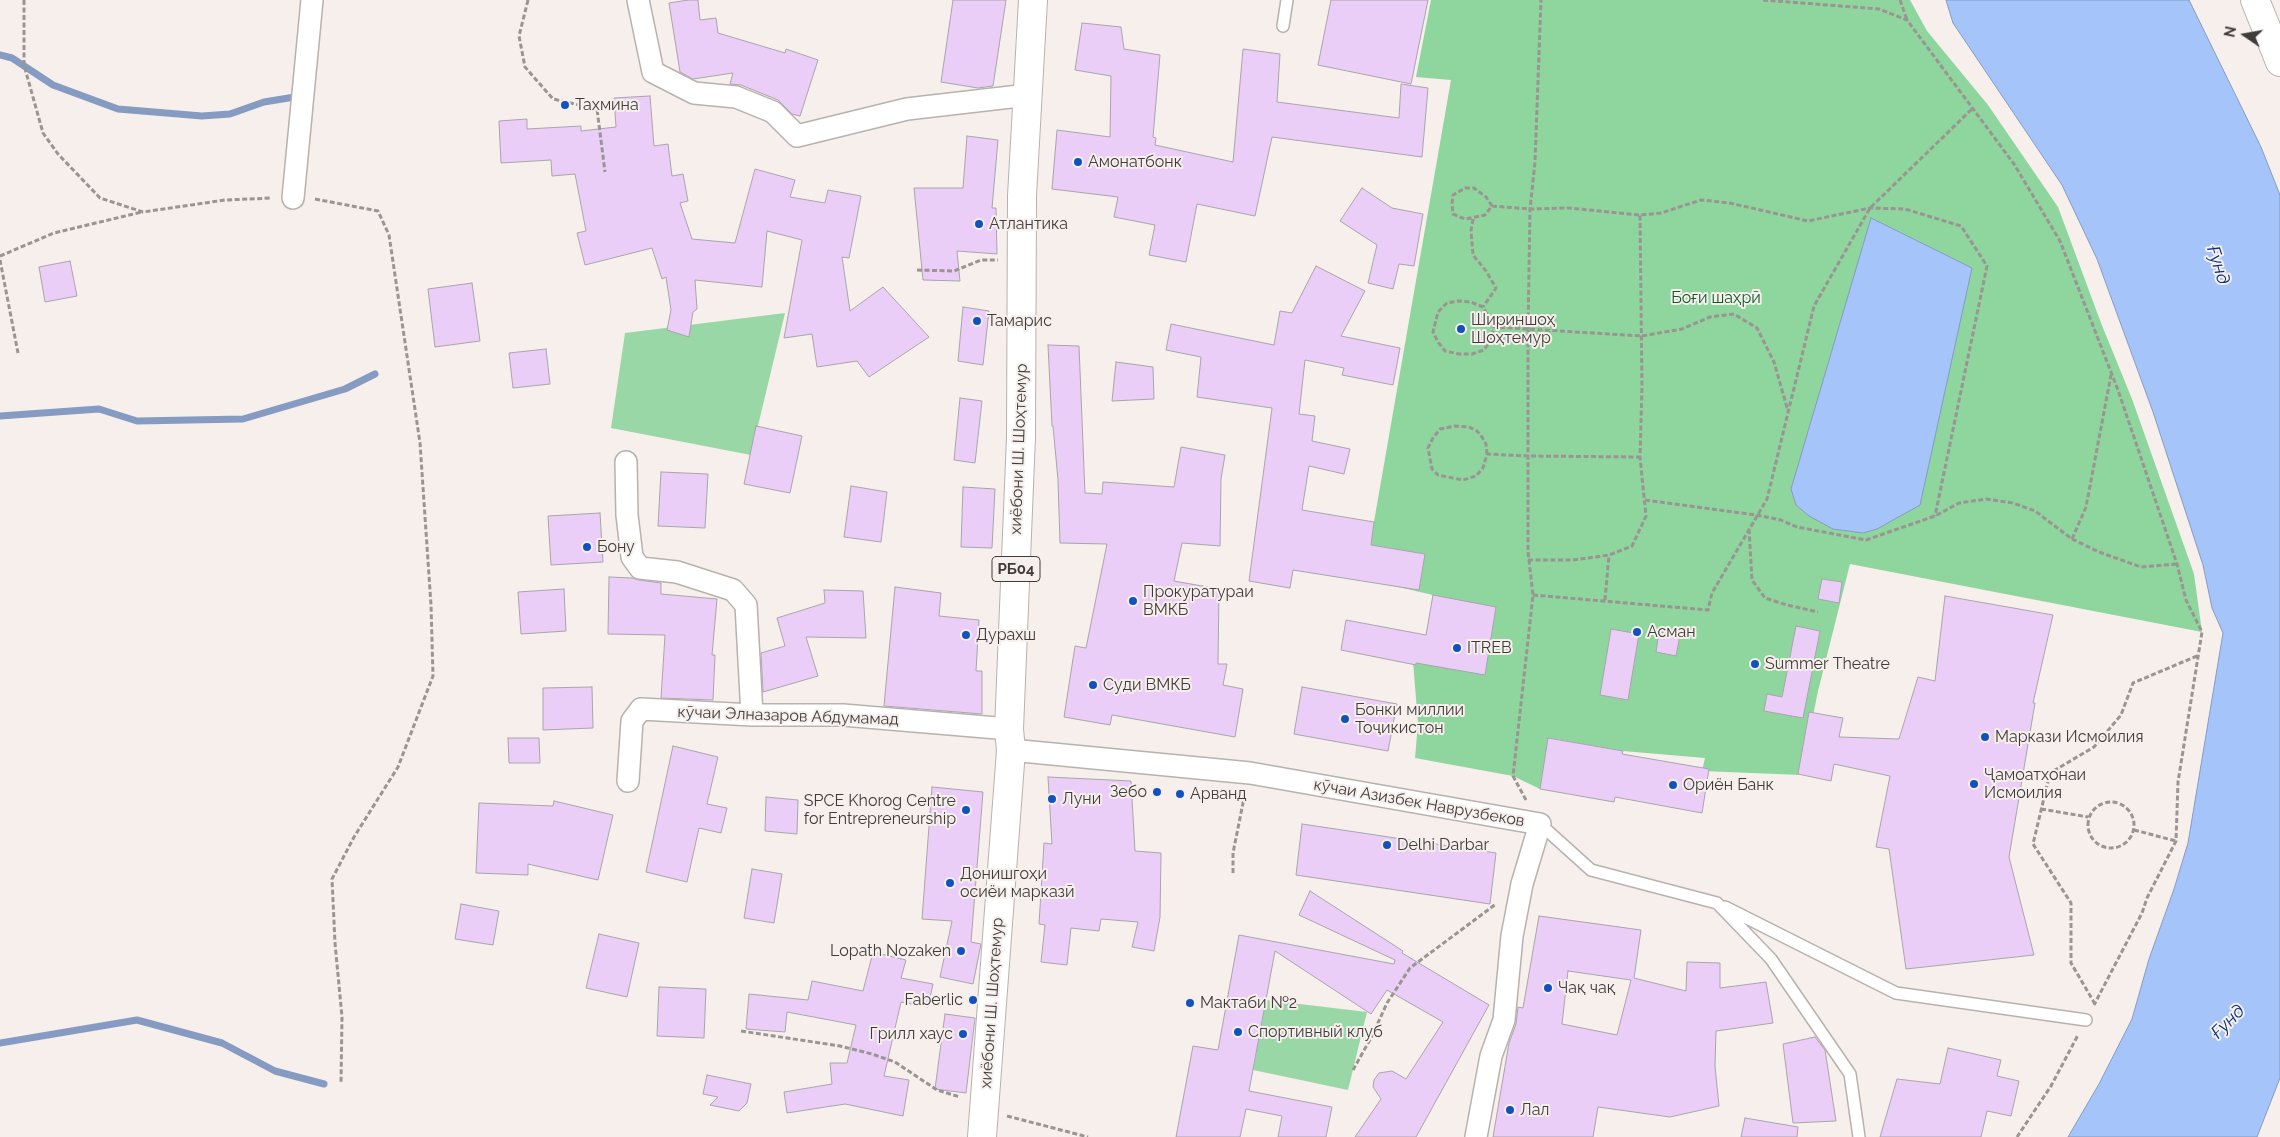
<!DOCTYPE html>
<meta charset="utf-8">
<style>
body{margin:0}
#map{position:relative;width:2280px;height:1137px;overflow:hidden;background:#f6efec;font-family:Raleway,sans-serif}
canvas{display:block}
.north{position:absolute;left:2220px;top:10px;width:50px;height:50px;-webkit-text-stroke:4px #f6efec;paint-order:stroke;rotate:282deg;font-size:14px;font-weight:700;line-height:20px;text-align:center;color:#3f3c3b}
.north::after{content:'';display:block;margin:auto;width:18px;height:22px;background:#3f3c3b;clip-path:polygon(50% 0,100% 100%,50% 72%,0 100%)}
</style>
<div id="map">
<canvas width="2280" height="1137"></canvas>
<div class="north">N</div>
</div>
<script>
const context = document.querySelector('canvas').getContext('2d');
context.lineJoin = 'round';
function paint(path, color) { context.fillStyle = color; context.fill(path, 'evenodd'); }
const shape = rows => new Path2D(rows.map(r => 'M' + r).join(''));
function strokePath(path, color, width, dash) { context.strokeStyle = color; context.lineWidth = width; context.lineCap = dash ? 'butt' : 'round'; context.setLineDash(dash || []); context.stroke(path); }
function drawText(font, color, halo, rows, align = 'center') {
  context.font = font + ' Raleway,sans-serif'; context.lineWidth = 4; context.setLineDash([]); context.textBaseline = 'middle'; context.strokeStyle = halo; context.fillStyle = color; for (const [text, x, y, turn = 0] of rows) {
    context.save(); context.translate(x, y); context.rotate((+turn || 0) * Math.PI / 180); context.textAlign = isNaN(turn) ? turn : align; if (halo) context.strokeText(text, 0, 0); context.fillText(text, 0, 0); context.restore();
  }
}
paint(shape([
 [785,313,751,455,611,428,625,333],
 [1266,1000,1367,1012,1348,1090,1253,1070]
]), '#99d8a6');
paint(shape([
 [1431,0,1910,0,1927,31,1988,105,2058,207,2101,323,2132,399,2194,574,2202,632,1850,564,1818,691,1801,775,1702,771,1705,758,1623,751,1549,738,1540,789,1513,776,1415,758,1418,723,1413,661,1421,663,1433,595,1364,579,1451,80,1416,77]
]), '#8fd59e');
const water = shape([
 [1946,0,2189,0,2261,147,2280,195,2280,1078,2257,1137,2068,1137,2099,1084,2132,1019,2149,959,2174,889,2188,843,2223,633,2212,608,2203,565,2153,412,2097,259,2062,185,1953,23,1946,0],
 [1871,218,1972,268,1920,505,1877,529,1863,533,1833,529,1809,516,1796,505,1791,489,1871,218]
]);
paint(water, '#a4c4fa');
strokePath(water, '#869bc1', 1);
strokePath(shape([
 [0,55,12,58,53,85,118,109,202,116,230,114,264,102,301,96],
 [0,416,99,409,137,421,243,419,345,389,375,374],
 [0,1043,137,1020,222,1043,275,1071,324,1084]
]), '#869bc1', 7);
const building = shape([
 [688,0,698,0,700,20,716,18,718,33,785,53,786,49,818,60,800,116,792,114,778,100,741,85,730,84,733,73,693,79,680,72,669,3,688,0],
 [953,0,1006,0,993,86,978,88,941,82,953,0],
 [1331,0,1428,0,1411,84,1318,65,1331,0],
 [1082,23,1121,27,1124,49,1160,55,1153,137,1156,138,1155,145,1233,162,1243,49,1280,54,1277,102,1399,118,1401,84,1428,88,1422,157,1272,137,1255,216,1197,204,1186,262,1149,255,1155,225,1114,217,1118,197,1052,189,1057,130,1110,137,1111,76,1075,70,1082,23],
 [650,96,654,146,668,144,672,176,683,174,688,201,680,203,692,239,735,243,755,169,795,180,790,197,825,203,828,190,861,196,849,258,842,257,850,311,883,287,929,337,869,377,857,361,817,367,812,334,784,338,802,240,767,231,762,287,695,280,697,309,693,312,689,337,667,330,671,310,666,277,662,279,652,248,585,265,577,233,586,231,575,174,552,176,551,160,501,163,499,121,527,119,527,129,581,126,581,131,616,127,614,98,650,96],
 [967,136,998,140,992,208,996,208,997,254,957,251,960,281,923,280,914,188,963,188,967,136],
 [1362,188,1392,208,1423,214,1414,266,1399,264,1393,289,1368,283,1377,245,1340,221,1362,188],
 [70,261,77,296,45,302,39,267,70,261],
 [1316,266,1365,291,1341,336,1400,348,1393,385,1342,375,1344,368,1305,360,1299,414,1315,416,1312,441,1350,449,1344,474,1309,466,1302,510,1374,522,1371,545,1425,554,1419,590,1293,570,1290,588,1249,581,1272,408,1197,397,1201,357,1166,350,1171,324,1274,345,1280,311,1292,313,1316,266],
 [472,283,480,341,435,347,428,289,472,283],
 [963,307,989,311,983,365,958,361,963,307],
 [1048,345,1079,346,1085,493,1102,494,1103,482,1174,487,1181,447,1225,455,1221,479,1220,546,1182,543,1174,581,1219,589,1218,664,1227,664,1223,685,1243,689,1235,737,1112,715,1110,725,1064,717,1075,646,1086,648,1107,544,1060,543,1058,480,1053,426,1052,426,1048,345],
 [546,349,550,384,513,388,509,353,546,349],
 [1116,362,1153,367,1154,399,1112,401,1116,362],
 [960,398,982,401,975,463,954,460,960,398],
 [756,426,802,436,790,493,744,484,756,426],
 [661,472,708,474,705,528,658,526,661,472],
 [851,486,887,492,881,542,844,537,851,486],
 [963,487,995,489,992,548,961,547,963,487],
 [600,513,603,562,551,565,548,516,600,513],
 [609,577,632,578,639,580,661,583,661,594,717,599,712,655,715,655,713,700,661,698,665,635,608,634,609,577],
 [1822,579,1842,582,1839,603,1818,599,1822,579],
 [895,587,941,593,939,616,979,620,976,671,982,671,982,714,884,706,895,587],
 [564,589,566,631,521,634,518,592,564,589],
 [824,590,863,591,866,638,806,637,818,676,763,692,761,653,785,646,777,618,825,603,824,590],
 [1433,595,1496,607,1485,675,1416,663,1416,665,1341,650,1346,620,1426,635,1433,595],
 [1945,596,2053,615,2033,703,2035,703,2009,857,2034,955,1906,969,1889,849,1876,847,1890,776,1834,764,1831,781,1798,774,1809,712,1843,718,1839,737,1899,739,1918,677,1935,681,1945,596],
 [1796,626,1820,631,1803,718,1764,711,1767,694,1782,697,1796,626],
 [1611,629,1639,634,1628,700,1600,695,1611,629],
 [1659,632,1680,635,1676,656,1656,652,1659,632],
 [592,687,593,728,543,730,543,688,592,687],
 [1302,687,1397,704,1388,751,1294,734,1302,687],
 [508,738,539,738,540,763,509,763,508,738],
 [1548,738,1623,751,1622,754,1709,769,1702,813,1615,797,1614,802,1540,789,1548,738],
 [673,746,718,757,707,804,727,808,721,833,699,828,687,882,646,872,673,746],
 [1048,777,1131,781,1135,851,1161,853,1160,917,1154,951,1132,947,1138,922,1101,919,1099,931,1071,928,1067,965,1041,962,1045,925,1039,924,1044,843,1052,844,1048,777],
 [932,787,983,792,971,942,981,944,973,984,940,977,952,921,922,919,932,787],
 [766,797,798,800,797,834,765,831,766,797],
 [554,801,613,815,598,880,528,864,528,875,476,873,479,803,553,806,554,801],
 [1302,824,1496,853,1490,904,1296,875,1302,824],
 [752,869,782,874,774,923,744,918,752,869],
 [1310,891,1403,951,1402,953,1489,1005,1416,1137,1355,1137,1381,1099,1373,1087,1374,1080,1379,1073,1392,1071,1406,1079,1443,1022,1387,990,1371,1014,1275,951,1249,1091,1332,1107,1326,1137,1278,1137,1282,1116,1246,1109,1240,1137,1176,1137,1193,1046,1218,1050,1239,935,1394,964,1395,960,1299,915,1310,891],
 [461,904,499,911,493,945,455,939,461,904],
 [1539,916,1641,930,1634,978,1686,991,1687,962,1720,963,1720,988,1766,982,1773,1023,1716,1031,1715,1066,1719,1106,1670,1117,1598,1107,1593,1137,1493,1137,1509,1043,1516,1024,1518,1007,1523,1008,1539,916],
 [1568,971,1631,980,1617,1035,1562,1024,1568,971],
 [599,934,639,943,627,997,586,988,599,934],
 [873,952,906,960,901,978,933,984,928,1007,901,1002,884,1076,909,1080,903,1116,845,1104,787,1113,784,1092,832,1084,830,1063,847,1063,856,1025,787,1012,785,1032,746,1029,749,994,808,1000,812,981,863,991,873,952],
 [659,987,706,989,704,1038,657,1036,659,987],
 [945,1014,975,1018,966,1093,935,1089,945,1014],
 [1815,1037,1825,1050,1836,1121,1793,1123,1783,1044,1815,1037],
 [1948,1048,2001,1060,1997,1076,2019,1081,2011,1116,1987,1111,1981,1137,1880,1137,1897,1079,1940,1084,1948,1048],
 [707,1075,751,1084,747,1103,739,1111,710,1105,718,1097,703,1094,707,1075],
 [1745,1118,1798,1127,1797,1137,1741,1137,1745,1118]
]);
paint(building, '#eacef7');
strokePath(building, '#a8a5aa', 1);
const service = shape([
 [1283,26,1287,0],
 [1540,824,1591,870,1717,903,1771,959,1850,1074,1859,1137],
 [1725,907,1896,993,2086,1020]
]);
const minor = shape([
 [638,0,653,72,694,93,736,97,773,112,797,136,907,109,1028,95],
 [293,198,312,0],
 [626,462,627,515,632,557,640,568,677,572,733,590,746,605,752,715],
 [1011,750,1250,773,1540,824,1522,884,1512,936,1504,1020,1491,1056,1476,1137],
 [628,781,632,721,641,709,752,715,843,715,1009,729]
]);
const tertiary = shape([
 [2255,0,2280,62]
]);
const primary = shape([
 [982,1137,1011,750,1009,729,1021,437,1022,196,1033,0]
]);
strokePath(service, '#b8b2af', 14);
strokePath(minor, '#b8b2af', 24);
strokePath(tertiary, '#b8b2af', 30);
strokePath(primary, '#b8b2af', 30);
strokePath(shape([
 [24,0,24,65,43,133,58,154,100,198,143,212,225,200,272,198],
 [528,0,519,36,525,67,553,99,597,109,605,172],
 [1763,0,1879,9,1907,20,2014,164,2060,241,2118,390,2177,564,2186,600,2202,632,2178,782,2176,841,2147,898,2142,913,2094,1005],
 [1900,0,1907,20],
 [315,199,378,211,389,235,420,443,431,605,433,676,398,767,354,837,332,879,335,943,342,1017,341,1083],
 [1492,206,1486,197,1474,188,1465,188,1453,195,1452,204,1453,214,1465,219,1485,215,1492,206,1530,209,1568,208,1640,215,1661,213,1701,200,1730,203,1808,221,1870,208,1905,209,1961,226,1987,266,1935,516],
 [1473,219,1471,231,1473,255,1486,271,1496,288,1483,307],
 [0,256,54,233,142,212],
 [0,260,18,353],
 [917,270,954,271,981,260,998,260],
 [1494,327,1483,307,1471,302,1458,301,1447,303,1438,312,1433,332,1438,342,1445,351,1459,354,1472,354,1484,350,1491,340,1494,327,1642,336,1682,329,1710,317,1734,314,1757,328,1774,362,1788,411],
 [1487,454,1486,444,1482,437,1477,431,1469,427,1455,426,1440,429,1433,438,1428,448,1432,469,1438,475,1463,480,1476,476,1483,468,1487,454,1527,456,1640,457],
 [1645,500,1756,515,1781,520,1797,527,1866,540,1935,516,1959,503,1986,499,2013,503,2035,511,2072,539,2099,552,2141,567,2177,564],
 [1749,529,1752,580,1765,598,1787,605,1818,612],
 [2072,539,2086,507,2111,375],
 [1528,560,1573,560,1609,555,1632,546,1646,516,1640,457,1642,387,1640,215],
 [1533,595,1708,610,1712,593,1767,499,1814,306,1870,208,1973,108],
 [1605,600,1609,555],
 [1526,800,1513,776,1533,595,1528,552,1528,330,1530,209,1535,162,1541,0],
 '2088 825a23 23 0 1 1 46 0a23 23 0 1 1-46 0Z',
 [2041,809,2088,817],
 [2134,830,2176,841],
 [1233,873,1233,853,1245,793],
 [2095,1004,2071,963,2071,903,2033,844,2050,773,2094,747,2121,715,2133,683,2197,656],
 [741,1031,840,1046,872,1054,895,1062,937,1090,960,1097],
 [1353,1070,1372,1036,1387,1003,1410,968,1496,904],
 [1007,1116,1088,1137],
 [2017,1137,2051,1086,2078,1035]
]), '#9a9593', 3, [5, 2.5]);
strokePath(service, '#fff', 11);
strokePath(minor, '#fff', 21);
strokePath(tertiary, '#fff', 28);
strokePath(primary, '#fff', 28);
for (const [x, y, r, color] of [
 [565,105,5,"#1252bd"],
 [1078,162,5,"#1252bd"],
 [979,224,5,"#1252bd"],
 [977,321,5,"#1252bd"],
 [1461,329,5,"#1252bd"],
 [587,547,5,"#1252bd"],
 [1133,601,5,"#1252bd"],
 [1637,632,5,"#1252bd"],
 [966,635,5,"#1252bd"],
 [1457,648,5,"#1252bd"],
 [1755,664,5,"#1252bd"],
 [1093,685,5,"#1252bd"],
 [1345,719,5,"#1252bd"],
 [1985,737,5,"#1252bd"],
 [1974,784,5,"#1252bd"],
 [1673,785,5,"#1252bd"],
 [1157,792,5,"#1252bd"],
 [1180,794,5,"#1252bd"],
 [1052,799,5,"#1252bd"],
 [966,810,5,"#1252bd"],
 [1387,845,5,"#1252bd"],
 [950,883,5,"#1252bd"],
 [961,951,5,"#1252bd"],
 [1548,988,5,"#1252bd"],
 [973,1000,5,"#1252bd"],
 [1190,1003,5,"#1252bd"],
 [1238,1032,5,"#1252bd"],
 [963,1034,5,"#1252bd"],
 [1510,1110,5,"#1252bd"]
]) { const dot = new Path2D(); dot.arc(x, y, r, 0, 2 * Math.PI); context.fillStyle = color; context.fill(dot); strokePath(dot, '#f6efec', 2); }
for (const [x, y, w] of [
 [1016,569,48]
]) { const box = new Path2D(); box.roundRect(x - w / 2, y - 12.5, w, 25, 4); context.fillStyle = '#f6efec'; context.fill(box); strokePath(box, '#3f3c3b', 1); }
drawText('bold 15px', '#3f3c3b', null, [
 ["РБ04",1016,569]
]);
drawText('16px', '#3f3c3b', '#f6efec', [
 ["Тахмина",575,105],
 ["Амонатбонк",1088,162],
 ["Атлантика",989,224],
 ["Шириншоҳ",1471,320],
 ["Шоҳтемур",1471,338],
 ["Тамарис",987,321],
 ["Бону",597,547],
 ["Прокуратураи",1143,592],
 ["ВМКБ",1143,610],
 ["Асман",1647,632],
 ["Дурахш",976,635],
 ["ITREB",1467,648],
 ["Summer Theatre",1765,664],
 ["Суди ВМКБ",1103,685],
 ["Бонки миллии",1355,710],
 ["Тоҷикистон",1355,728],
 ["Маркази Исмоилия",1995,737],
 ["Ҷамоатхонаи",1984,775],
 ["Исмоилия",1984,793],
 ["Ориён Банк",1683,785],
 ["Зебо",1147,792,"right"],
 ["Арванд",1190,794],
 ["Луни",1062,799],
 ["SPCE Khorog Centre",956,801,"right"],
 ["for Entrepreneurship",956,819,"right"],
 ["Delhi Darbar",1397,845],
 ["Донишгоҳи",960,874],
 ["осиёи марказӣ",960,892],
 ["Lopath Nozaken",951,951,"right"],
 ["Чақ чақ",1558,988],
 ["Faberlic",963,1000,"right"],
 ["Мактаби №2",1200,1003],
 ["Спортивный клуб",1248,1032],
 ["Грилл хаус",953,1034,"right"],
 ["Лал",1520,1110]
], 'left');
drawText('16px', '#0b5c2a', '#f6efec', [
 ["Боғи шаҳрӣ",1716,298]
]);
drawText('16px', '#3f3c3b', '#f6efec', [
 ["хиёбони Ш. Шоҳтемур",1019,449,-88],
 ["кӯчаи Элназаров Абдумамад",788,716,2],
 ["кӯчаи Азизбек Наврузбеков",1419,803,10],
 ["хиёбони Ш. Шоҳтемур",992,1003,-86]
]);
drawText('italic 18px', '#042e79', '#f6efec', [
 ["Ғунд",2218,265,72],
 ["Ғунд",2228,1022,-45]
]);
</script>
